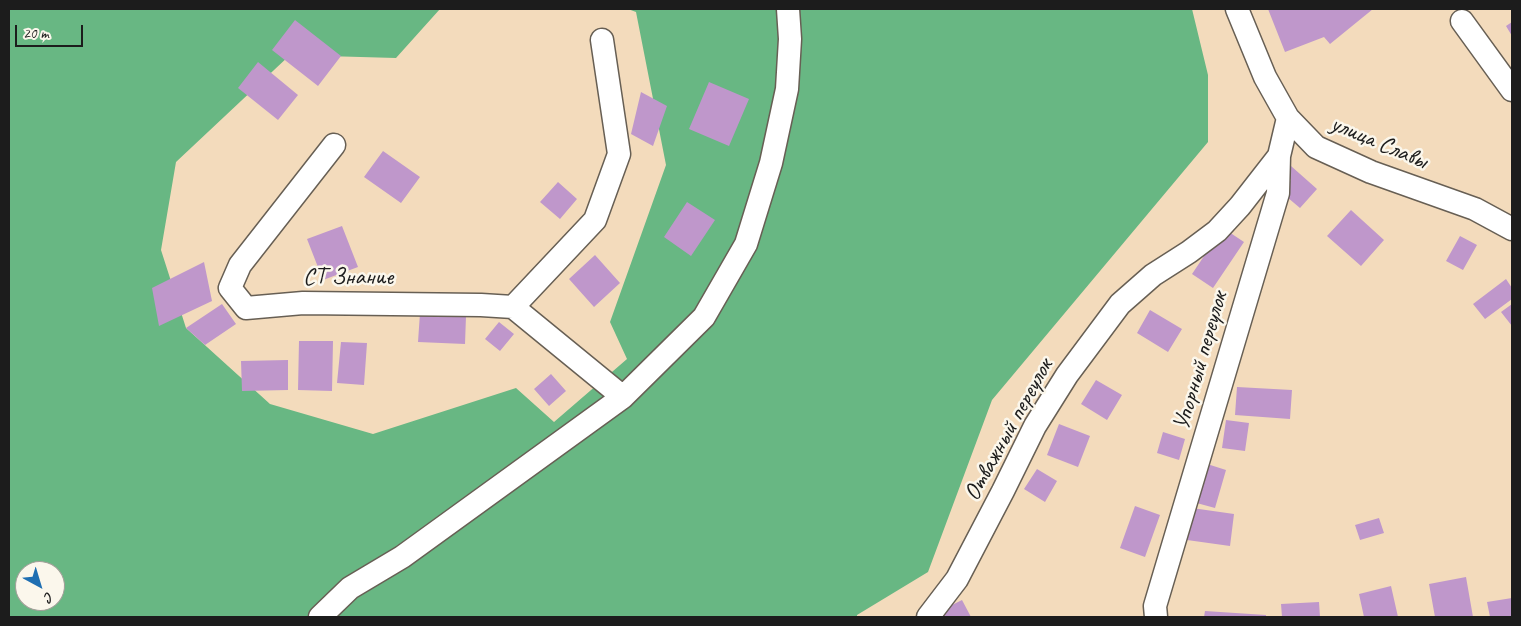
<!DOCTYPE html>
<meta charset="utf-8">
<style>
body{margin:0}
#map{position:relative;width:1521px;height:626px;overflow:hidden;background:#f3dbbc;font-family:Caveat,sans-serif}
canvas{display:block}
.frame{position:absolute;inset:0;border:10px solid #1c1c1c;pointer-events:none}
.north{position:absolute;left:15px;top:561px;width:50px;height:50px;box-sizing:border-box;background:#fbf7ec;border:1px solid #a29f99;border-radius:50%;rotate:141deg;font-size:14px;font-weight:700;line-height:20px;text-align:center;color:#1c1c1c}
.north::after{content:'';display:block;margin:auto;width:18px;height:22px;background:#1f6fb2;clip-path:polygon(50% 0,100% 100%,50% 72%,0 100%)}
.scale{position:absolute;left:15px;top:25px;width:68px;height:22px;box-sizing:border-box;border:2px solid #1c1c1c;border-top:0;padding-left:6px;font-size:15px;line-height:18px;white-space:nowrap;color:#1c1c1c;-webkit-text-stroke:4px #fbf7ec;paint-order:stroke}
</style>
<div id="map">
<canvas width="1521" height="626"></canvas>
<div class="frame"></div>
<div class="north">С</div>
<div class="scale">20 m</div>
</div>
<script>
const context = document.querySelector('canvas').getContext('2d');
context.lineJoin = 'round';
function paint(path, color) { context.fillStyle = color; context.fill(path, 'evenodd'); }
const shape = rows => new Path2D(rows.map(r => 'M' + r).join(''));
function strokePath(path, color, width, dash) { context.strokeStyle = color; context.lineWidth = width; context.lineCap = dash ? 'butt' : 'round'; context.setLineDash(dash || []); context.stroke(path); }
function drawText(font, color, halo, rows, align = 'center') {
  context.font = font + ' Caveat,sans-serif'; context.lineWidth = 5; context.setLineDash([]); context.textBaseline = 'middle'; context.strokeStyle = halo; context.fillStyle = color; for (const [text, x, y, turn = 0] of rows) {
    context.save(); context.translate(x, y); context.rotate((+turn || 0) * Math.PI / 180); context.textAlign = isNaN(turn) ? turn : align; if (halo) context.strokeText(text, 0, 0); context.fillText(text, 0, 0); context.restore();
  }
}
paint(shape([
 [9,9,440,9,396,58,290,55,176,162,161,250,186,328,270,404,373,434,516,388,554,422,627,359,610,322,666,165,636,12,628,9,1192,9,1208,75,1208,142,992,400,928,572,857,615,857,617,9,617],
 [25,571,55,571,55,601,25,601]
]), '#68b783');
paint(shape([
 [1268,9,1373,9,1330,44,1324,37,1285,52],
 [295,20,341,56,318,86,272,50],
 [1512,22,1512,36,1506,26],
 [258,62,298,95,278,120,238,88],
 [709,82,749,99,729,146,689,129],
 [641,92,667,106,653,146,631,134],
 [383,151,420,177,401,203,364,177],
 [1291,166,1317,189,1300,208,1281,192,1291,180,1285,174],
 [558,182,577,199,560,219,540,202],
 [687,202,715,220,691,256,664,237],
 [1351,210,1384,240,1361,266,1327,236],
 [342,226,358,267,323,280,307,239],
 [1223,228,1244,242,1213,288,1192,274],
 [1460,236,1477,245,1463,270,1446,261],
 [595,255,620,283,594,307,569,279],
 [204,262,212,301,159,326,152,288],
 [1506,279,1512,288,1512,299,1485,319,1473,304],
 [222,304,236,324,205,345,186,328],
 [1512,304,1512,326,1501,312],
 [1150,310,1182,329,1168,352,1137,333],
 [420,313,466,316,465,344,418,342],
 [499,322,514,334,500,351,485,339],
 [299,341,333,341,332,391,298,390],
 [341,342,367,343,364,385,337,383],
 [288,360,288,390,242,391,241,361],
 [551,374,566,391,549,406,534,389],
 [1096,380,1122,395,1107,420,1081,404],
 [1237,387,1292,390,1290,419,1235,415],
 [1226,420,1249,423,1245,451,1222,448],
 [1059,424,1090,436,1078,467,1047,455],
 [1163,432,1185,439,1179,460,1157,453],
 [1204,463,1226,470,1215,508,1193,502],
 [1037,469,1057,481,1045,502,1024,489],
 [1135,506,1160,515,1145,557,1120,548],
 [1192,508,1234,514,1230,546,1187,540],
 [1379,518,1384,533,1360,540,1355,525],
 [1466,577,1473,617,1435,617,1429,584],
 [1391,586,1398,617,1364,617,1359,594],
 [1512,598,1512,617,1490,617,1487,602],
 [962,600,971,617,933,617,932,615],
 [1319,602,1320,617,1282,617,1281,604],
 [1205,611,1266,615,1266,617,1204,617]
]), '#bf97cb');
const minor = shape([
 [1237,9,1265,77,1288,118,1316,147,1371,172,1475,209,1512,229],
 [1462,21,1512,90],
 [334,145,240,265,230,288,246,308,303,303,481,305,513,307,623,397],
 [513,307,595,220,619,154,602,40],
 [320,617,350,588,402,557,623,397,704,317,746,244,771,163,787,89,790,39,788,9],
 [928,617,957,579,1003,491,1035,426,1067,375,1120,304,1153,275,1189,252,1217,231,1240,206,1279,156],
 [1156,617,1155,606,1278,193,1279,156,1288,118]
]);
strokePath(minor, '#675f54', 25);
strokePath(minor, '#fff', 22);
drawText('24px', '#1c1c1c', '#fbf7ec', [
 ["улица Славы",1379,143,23],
 ["СТ Знание",348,278],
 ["Упорный переулок",1201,361,-74],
 ["Отважный переулок",1009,430,-61]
]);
</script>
